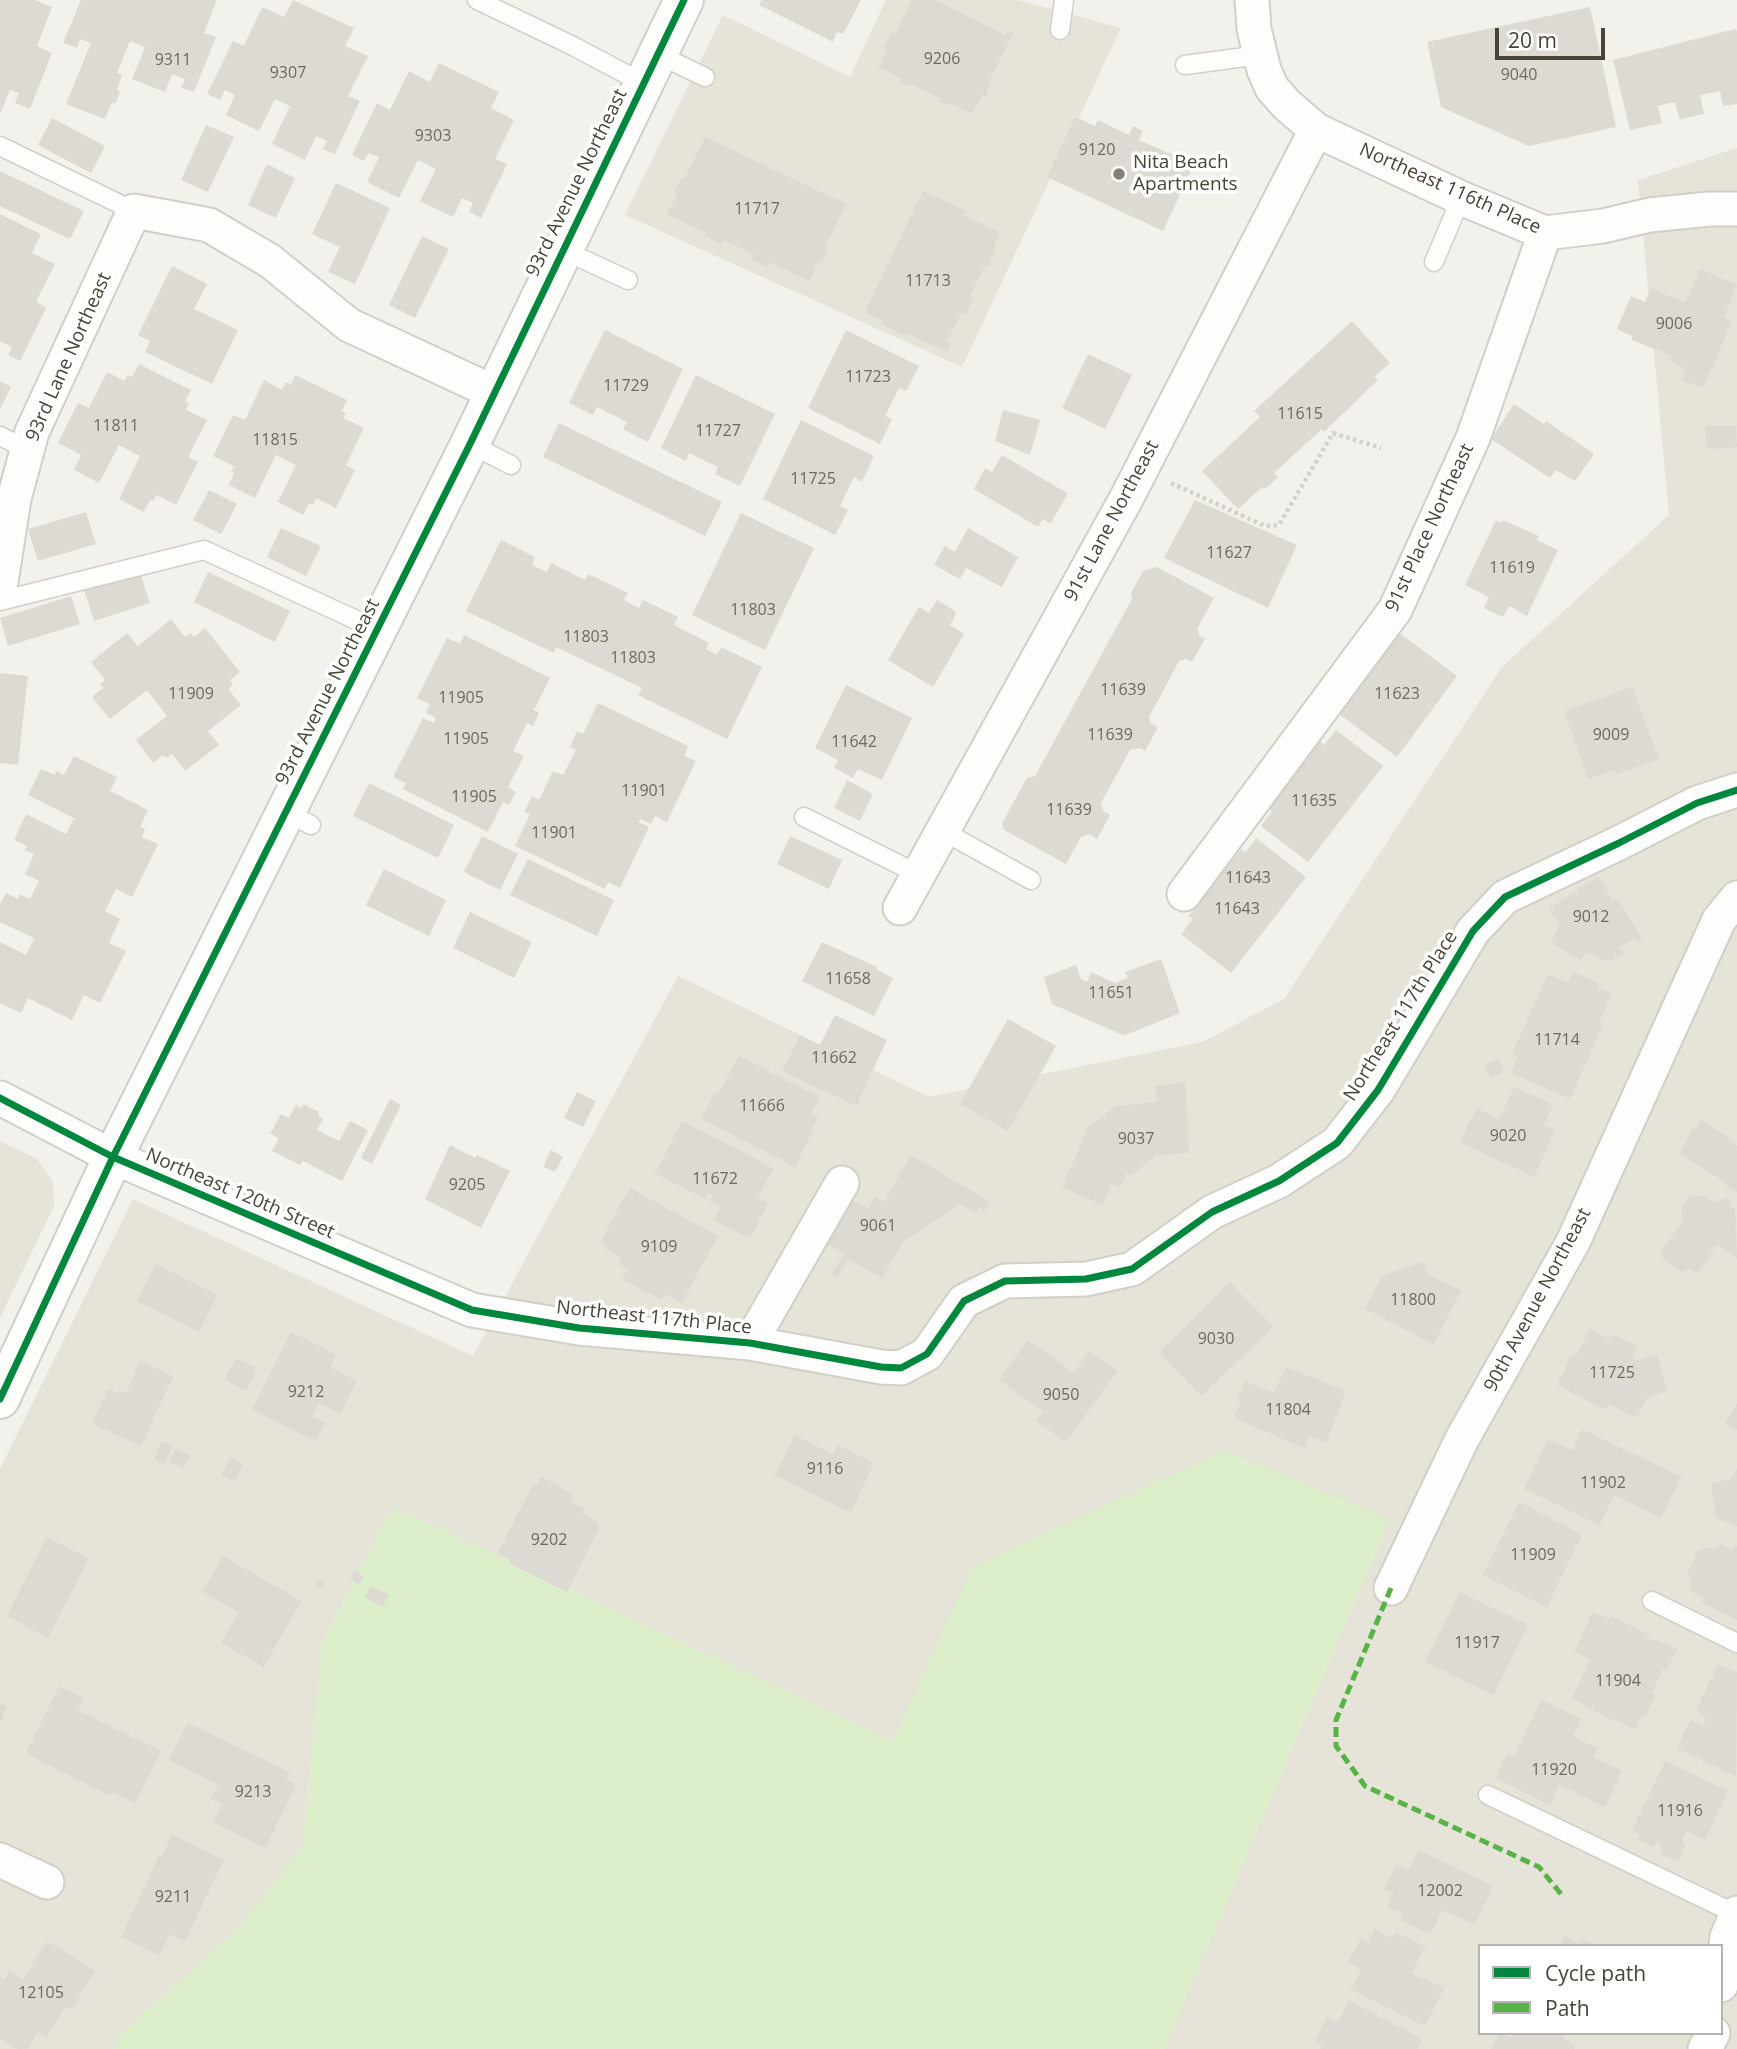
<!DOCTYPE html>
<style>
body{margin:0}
#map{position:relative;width:1737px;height:2049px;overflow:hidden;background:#f2f1eb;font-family:"Open Sans",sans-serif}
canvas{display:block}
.legend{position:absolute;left:1478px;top:1944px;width:245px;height:91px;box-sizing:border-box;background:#fff;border:2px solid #b6b4af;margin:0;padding:9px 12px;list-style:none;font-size:21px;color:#494436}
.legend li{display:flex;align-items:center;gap:14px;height:35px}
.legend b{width:35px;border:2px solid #b6b4af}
.scale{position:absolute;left:1495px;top:28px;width:110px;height:32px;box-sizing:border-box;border:4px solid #494436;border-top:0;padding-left:9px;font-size:21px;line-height:24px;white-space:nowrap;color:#494436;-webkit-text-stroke:5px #fff;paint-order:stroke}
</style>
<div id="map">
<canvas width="1737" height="2049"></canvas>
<ul class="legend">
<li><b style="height:9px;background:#00873e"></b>Cycle path</li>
<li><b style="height:9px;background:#57b346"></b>Path</li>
</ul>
<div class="scale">20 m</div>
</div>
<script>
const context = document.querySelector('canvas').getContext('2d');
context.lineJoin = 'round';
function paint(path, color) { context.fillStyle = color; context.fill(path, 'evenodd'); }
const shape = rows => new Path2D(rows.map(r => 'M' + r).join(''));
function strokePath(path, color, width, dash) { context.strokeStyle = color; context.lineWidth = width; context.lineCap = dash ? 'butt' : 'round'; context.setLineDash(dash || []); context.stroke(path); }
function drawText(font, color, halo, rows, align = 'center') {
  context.font = font + ' "Open Sans",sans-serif'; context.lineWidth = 7; context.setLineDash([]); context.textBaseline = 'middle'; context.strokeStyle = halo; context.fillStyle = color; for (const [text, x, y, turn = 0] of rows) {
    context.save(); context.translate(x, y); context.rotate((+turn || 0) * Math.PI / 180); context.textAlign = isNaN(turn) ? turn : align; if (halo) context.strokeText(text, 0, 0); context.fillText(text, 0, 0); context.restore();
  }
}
paint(shape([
 [886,0,1018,0,1121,28,962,367,625,215,723,15,850,77],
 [1737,148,1737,2049,1164,2049,1390,1519,973,1567,893,1741,392,1506,322,1643,303,1846,236,1930,123,2032,113,2049,0,2049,0,1469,133,1199,473,1356,678,976,929,1097,1202,1042,1284,999,1502,667,1669,515,1638,180],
 [1480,1946,1721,1946,1721,2033,1480,2033],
 [0,1141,37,1159,53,1182,54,1206,0,1318]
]), '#e6e3d8');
paint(shape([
 [1225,1450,1390,1519,1164,2049,113,2049,123,2032,236,1930,303,1846,322,1643,392,1506,893,1741,972,1567]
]), '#dceeca');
paint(shape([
 [0,0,35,0,52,7,37,46,52,53,30,109,15,103,19,93,10,90,0,114],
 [81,0,217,0,204,33,216,37,194,92,181,88,185,79,172,74,165,92,132,79,145,47,130,41,117,73,122,75,117,90,120,92,115,104,112,102,105,119,66,104,91,43,80,39,77,48,63,43],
 [293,0,354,28,345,46,368,56,348,96,360,101,335,154,323,149,327,141,316,136,305,160,272,144,290,106,275,99,259,131,226,115,235,95,225,90,220,100,207,94,233,41,244,46,262,7,284,17],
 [762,0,861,0,843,34,837,32,833,42,759,5],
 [912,0,934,0,1005,35,1008,30,1013,33,990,79,992,80,985,96,982,94,972,114,950,103,948,106,939,101,940,98,911,84,910,86,900,82,902,79,879,67,887,50,884,48,892,32,895,34],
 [1590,7,1616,127,1529,146,1441,107,1427,42],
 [1735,29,1737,31,1737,104,1723,106,1720,91,1700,95,1704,114,1681,119,1679,118,1675,102,1658,106,1662,123,1630,130,1613,60],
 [439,63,499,92,491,108,514,120,495,159,507,164,481,218,469,212,473,203,462,198,453,217,420,201,436,169,418,160,399,198,367,182,379,157,368,153,364,161,352,155,377,103,390,110,409,71,430,82],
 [1075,117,1095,126,1098,120,1129,135,1133,126,1143,131,1139,140,1175,156,1172,162,1191,171,1163,231,1047,177],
 [52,118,105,146,91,173,38,145],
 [206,125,234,137,208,192,181,180],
 [705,137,846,204,825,247,828,249,821,263,818,262,809,281,769,262,767,267,751,259,754,254,724,240,722,244,705,236,706,233,667,214,677,195,674,193,681,178,684,179],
 [267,164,295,178,276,218,248,205],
 [0,171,84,211,70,239,0,206],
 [336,183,390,208,355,284,328,272,340,247,312,234],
 [923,191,965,211,963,215,1000,233,993,248,996,250,988,267,985,265,970,296,974,298,965,315,961,313,947,341,951,343,947,352,907,333,906,336,881,324,883,321,865,312],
 [0,214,41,234,32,253,55,264,36,302,46,308,20,361,8,355,12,347,0,341],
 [422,236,449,249,415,318,389,305],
 [172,266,207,284,194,309,238,330,212,384,145,352,150,341,138,335],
 [1700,269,1737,285,1724,317,1732,320,1714,364,1702,388,1682,380,1686,369,1670,361,1672,356,1632,340,1632,336,1617,329,1631,296,1645,302,1651,288,1685,303],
 [1352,321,1390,363,1375,376,1378,380,1324,432,1322,429,1274,473,1278,477,1265,489,1262,487,1238,509,1202,471,1260,417,1254,411],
 [605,330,683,369,648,442,623,429,627,422,597,407,593,415,569,403],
 [846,330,919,366,906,391,899,388,885,416,892,419,880,444,808,408],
 [1088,354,1132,375,1105,429,1062,408],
 [139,364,191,390,185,401,189,403,186,410,207,420,188,457,198,462,176,505,157,495,153,501,150,500,144,512,119,499,140,456,119,445,99,483,74,470,81,455,58,443,78,403,89,408,107,372,125,381,127,375,132,377],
 [295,375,347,400,342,411,346,413,343,418,364,428,346,465,355,470,336,508,316,498,313,505,309,503,303,515,278,502,296,465,276,455,255,498,229,485,234,473,231,472,234,466,213,456,233,415,245,420,264,380,282,390,286,382,291,385],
 [696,375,775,414,740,486,715,474,718,467,689,453,686,461,661,448],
 [0,381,11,387,0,409],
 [1514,404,1544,424,1546,421,1594,454,1575,481,1556,470,1550,478,1491,439],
 [1003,410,1040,420,1030,455,995,441],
 [801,420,874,456,862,482,854,477,840,506,848,510,835,535,763,499],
 [559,423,722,502,705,536,543,457],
 [1705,426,1736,426,1737,447,1707,449],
 [1002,455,1067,493,1067,495,1050,524,1043,519,1038,527,974,489,985,468,992,472],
 [209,490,237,504,221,534,193,520],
 [1195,500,1297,545,1268,608,1164,558],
 [86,512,96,544,38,561,28,529],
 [741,513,814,548,765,650,692,615],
 [1496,520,1502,523,1503,520,1539,536,1537,540,1558,550,1527,616,1509,606,1503,617,1484,608,1489,597,1465,585],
 [281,528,321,546,306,576,267,557],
 [968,528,1018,557,1002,587,966,568,960,579,934,565,945,546,955,552],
 [501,540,535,557,532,565,547,572,551,563,585,580,588,574,628,593,624,600,639,608,643,600,678,617,674,625,709,643,706,649,717,655,721,647,762,667,727,739,638,695,642,688,556,647,554,653,466,611],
 [1157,567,1214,598,1197,629,1200,636,1205,639,1192,662,1186,659,1179,661,1149,717,1151,724,1158,727,1145,751,1140,748,1130,750,1101,803,1103,811,1110,815,1097,839,1089,834,1081,837,1066,864,1004,830,1002,823,1027,778,1035,776,1132,599,1131,593,1143,571],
 [208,572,290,611,275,642,194,602],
 [140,573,150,603,94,621,84,590],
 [71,596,80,624,8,646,0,618],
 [937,600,955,611,956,614,950,625,964,634,933,687,888,660,919,607,929,613],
 [171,619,185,637,191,633,194,637,205,628,240,672,230,680,233,685,228,689,241,705,208,731,219,745,185,771,172,754,166,758,163,755,153,763,136,740,167,716,147,690,110,719,92,697,103,688,100,684,105,680,91,662,127,633,138,646],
 [1397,631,1457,676,1397,757,1336,712],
 [464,635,550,678,534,710,539,713,533,726,527,723,513,751,524,756,508,787,516,792,509,805,503,802,488,832,403,789,406,783,393,777,423,718,434,723,436,718,426,713,430,704,417,698,447,638,460,644],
 [0,673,28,676,18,765,0,763],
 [846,685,912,718,882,780,858,769,853,778,834,768,838,760,815,748],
 [1632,687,1659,759,1617,774,1613,770,1588,779,1564,711],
 [598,703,688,746,684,756,696,761,667,822,655,816,651,824,640,819,638,822,649,827,620,888,608,882,605,889,515,846,530,814,524,812,532,796,539,800,553,771,563,775,576,750,570,747,577,731,583,734],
 [1336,730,1383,766,1308,862,1261,826,1272,811,1267,808,1319,740,1324,745],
 [74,756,117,777,110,791,148,810,140,827,145,829,142,837,158,844,132,897,116,889,105,911,120,919,109,943,126,951,100,1003,84,995,72,1020,28,998,21,1013,0,1003,0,942,26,955,34,938,0,922,0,904,6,893,18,899,20,894,30,899,39,881,25,874,34,854,25,850,27,846,14,840,26,814,66,834,74,818,28,795,41,769,55,775,56,771,64,775],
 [847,780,873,794,860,821,834,808],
 [369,783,454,825,438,858,353,816],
 [482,836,518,854,500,890,464,872],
 [790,836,842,860,829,889,777,864],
 [1256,838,1306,877,1231,973,1181,934,1193,919,1189,916,1198,903,1195,901,1227,860,1230,863,1241,849,1245,853],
 [528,859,614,900,597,936,510,895],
 [384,869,446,900,429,936,366,905],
 [1598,876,1613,901,1618,899,1642,939,1638,941,1635,938,1619,947,1623,953,1608,962,1586,952,1581,960,1551,943,1560,925,1549,909],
 [470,912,532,942,514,978,453,948],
 [822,942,877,967,876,969,893,978,874,1016,802,981],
 [1161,959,1180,1013,1123,1036,1123,1034,1120,1034,1052,1004,1044,977,1076,965,1081,979,1087,982,1091,972,1115,983,1128,978,1125,972],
 [1573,972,1599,984,1597,988,1611,994,1599,1023,1603,1025,1570,1099,1511,1073,1518,1057,1512,1054,1548,974,1568,983],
 [835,1015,887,1040,856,1106,782,1071,800,1035,820,1045],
 [1008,1019,1056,1046,1008,1131,960,1104],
 [739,1056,820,1097,811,1114,818,1117,811,1130,813,1131,795,1167,701,1119,715,1092,718,1094],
 [1498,1058,1504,1071,1491,1078,1484,1066],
 [1185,1082,1189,1153,1156,1156,1130,1176,1127,1172,1120,1187,1112,1184,1102,1205,1062,1187,1089,1126,1116,1106,1157,1102,1155,1086],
 [1514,1087,1553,1105,1544,1125,1555,1130,1534,1177,1460,1142,1477,1108,1499,1119],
 [577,1092,596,1101,583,1127,564,1118],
 [390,1099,401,1105,372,1164,361,1158],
 [303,1104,319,1112,318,1115,323,1119,317,1130,339,1141,350,1121,368,1130,342,1181,303,1161,300,1165,272,1151,279,1138,270,1134,281,1114,289,1118,296,1105,301,1108],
 [1701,1120,1730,1138,1728,1140,1737,1146,1737,1192,1724,1184,1725,1182,1680,1154,1694,1126,1696,1128],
 [682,1121,773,1168,758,1197,768,1203,750,1238,714,1220,721,1207,710,1202,713,1195,708,1193,705,1199,655,1174],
 [450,1145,475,1158,477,1155,510,1171,481,1228,425,1199],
 [551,1150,563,1157,555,1172,543,1167],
 [911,1155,990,1202,985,1211,979,1207,976,1213,961,1204,903,1242,882,1278,848,1259,837,1277,832,1273,844,1253,821,1240,847,1197,868,1209,875,1197,884,1202],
 [630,1188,718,1236,682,1303,665,1294,661,1300,622,1279,628,1269,619,1264,622,1258,604,1248,606,1245,600,1242],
 [1703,1195,1715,1203,1729,1197,1731,1208,1735,1207,1737,1259,1717,1245,1697,1274,1690,1269,1681,1272,1663,1259,1662,1250,1683,1221,1681,1207,1689,1197],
 [1423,1262,1427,1274,1461,1291,1434,1344,1365,1309,1382,1276],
 [156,1264,217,1295,199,1332,137,1301],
 [1230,1282,1273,1326,1202,1396,1159,1352],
 [1590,1329,1609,1339,1612,1334,1638,1346,1632,1358,1636,1361,1657,1355,1667,1390,1647,1398,1636,1418,1609,1404,1606,1410,1557,1385,1571,1356,1575,1357],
 [291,1332,337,1355,331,1368,357,1381,340,1414,319,1403,312,1417,325,1423,316,1441,252,1409],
 [1028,1340,1074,1373,1089,1351,1117,1371,1066,1442,1036,1421,1043,1411,999,1380],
 [236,1358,257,1368,246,1391,225,1380],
 [140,1361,173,1376,141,1446,92,1424,108,1389,119,1394,121,1391,126,1393],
 [1286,1367,1346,1391,1326,1443,1309,1436,1304,1448,1234,1418,1241,1402,1237,1400,1245,1381,1274,1393],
 [1737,1403,1737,1430,1725,1423],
 [1582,1429,1681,1477,1661,1518,1614,1495,1600,1525,1524,1489,1548,1439,1572,1451],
 [795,1435,833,1454,838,1445,874,1463,851,1513,775,1475],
 [162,1441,173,1446,164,1464,154,1459],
 [176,1449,190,1456,183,1469,169,1462],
 [231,1457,243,1464,234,1482,221,1475],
 [1737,1469,1737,1527,1716,1517,1711,1483,1731,1479],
 [541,1477,574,1494,571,1502,584,1509,582,1513,597,1522,596,1525,600,1527,567,1592,509,1563,510,1560,498,1553,534,1483,537,1485],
 [1519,1502,1582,1534,1547,1607,1483,1575],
 [47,1537,89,1558,48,1638,7,1616],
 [1720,1543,1733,1550,1734,1545,1737,1547,1737,1620,1701,1602,1703,1598,1689,1591,1692,1585,1687,1574,1698,1550,1718,1547],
 [223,1556,301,1601,264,1667,221,1643,239,1612,203,1592],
 [356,1571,364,1577,358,1585,350,1579],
 [318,1580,326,1581,324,1588,316,1586],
 [371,1586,389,1595,382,1607,365,1597],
 [1460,1592,1528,1625,1493,1695,1425,1662],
 [1593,1612,1610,1619,1611,1616,1649,1635,1647,1637,1655,1641,1656,1639,1677,1649,1667,1670,1663,1668,1652,1693,1656,1694,1645,1716,1641,1715,1635,1730,1614,1719,1613,1721,1572,1698,1590,1660,1574,1652],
 [1718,1665,1737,1672,1736,1777,1677,1748,1691,1720,1703,1726,1706,1719,1696,1711],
 [59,1686,83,1698,78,1710,161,1751,135,1803,112,1792,110,1796,26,1754],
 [1541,1700,1581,1719,1573,1736,1597,1748,1593,1757,1622,1771,1605,1807,1559,1785,1550,1805,1496,1778,1507,1754,1514,1757],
 [0,1703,7,1707,0,1722],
 [187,1723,290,1772,286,1780,296,1785,265,1848,213,1822,222,1804,211,1799,218,1784,169,1760],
 [1665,1761,1728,1791,1705,1840,1687,1831,1681,1843,1685,1845,1678,1861,1661,1854,1662,1851,1660,1850,1662,1845,1656,1842,1653,1847,1638,1839,1640,1835,1632,1831],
 [172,1835,224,1860,185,1941,170,1934,159,1955,121,1937,159,1856,161,1857],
 [1419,1850,1493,1886,1475,1924,1442,1910,1430,1934,1400,1920,1403,1914,1387,1907,1393,1893,1384,1889,1396,1865,1408,1871],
 [1374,1929,1392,1938,1396,1932,1425,1946,1412,1973,1444,1988,1425,2026,1351,1990,1361,1969,1348,1962,1360,1939,1368,1943],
 [1564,1936,1580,1944,1582,1939,1598,1946,1560,1946],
 [47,1941,95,1971,71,2010,65,2007,46,2038,38,2033,28,2049,17,2049,0,2038,0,1977,4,1980,9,1971,23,1979],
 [1349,2001,1422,2038,1417,2049,1320,2049,1322,2045,1315,2041,1327,2017,1338,2022],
 [1500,2033,1511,2038,1513,2033,1565,2033,1563,2038,1575,2045,1574,2049,1491,2049]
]), '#dcdad3');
const service = shape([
 [477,0,571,45,643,83],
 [1060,30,1064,0],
 [657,54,705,77],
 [1185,65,1260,55],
 [0,146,134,211],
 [563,250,628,280],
 [1434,262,1461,198],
 [0,436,28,450],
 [470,444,511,465],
 [0,601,204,550,378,630],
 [286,812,311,825],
 [804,817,918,874],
 [943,831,1031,880],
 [1652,1601,1737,1643],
 [1488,1795,1736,1914]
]);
const minor = shape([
 [1252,0,1254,29,1264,70,1272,88,1286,104,1316,130,1461,198,1545,233,1603,226,1650,215,1709,209,1737,209],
 [0,588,14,499,32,432,134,211,209,225,270,261,349,325,493,392],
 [1184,894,1395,610,1473,438,1545,233],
 [900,908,1126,499,1316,130],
 [0,1098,113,1157,472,1310,579,1328,750,1343,881,1367,901,1368,927,1354,964,1301,1005,1281,1086,1279,1132,1269,1212,1212,1279,1181,1337,1143,1378,1090,1473,931,1505,897,1619,843,1697,803,1737,790],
 [750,1343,842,1183],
 [1391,1588,1462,1439,1573,1242,1719,920,1737,898],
 [0,1860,47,1882],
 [1721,1985,1727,1937,1737,1913],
 [1705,2049,1713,2033]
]);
const tertiary = shape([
 [0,1399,113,1157,470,444,684,0]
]);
strokePath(service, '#d0cfc8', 21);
strokePath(minor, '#d0cfc8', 37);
strokePath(tertiary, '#d0cfc8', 42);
strokePath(shape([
 [1171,483,1265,526,1279,525,1333,433,1381,448]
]), '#d2d1ca', 4.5, [3.5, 3.5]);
strokePath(service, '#fdfdfc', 18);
strokePath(minor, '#fdfdfc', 33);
strokePath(tertiary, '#fdfdfc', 38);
strokePath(shape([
 [1391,1588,1336,1720,1336,1746,1365,1786,1539,1867,1561,1894]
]), '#57b346', 5, [10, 5]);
strokePath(shape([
 [0,1098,113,1157,472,1310,579,1328,750,1343,881,1367,901,1368,927,1354,964,1301,1005,1281,1086,1279,1132,1269,1212,1212,1279,1181,1337,1143,1378,1090,1473,931,1505,897,1619,843,1697,803,1737,790],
 [0,1399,113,1157,470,444,684,0]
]), '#00873e', 7);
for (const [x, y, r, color] of [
 [1119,174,7,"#848175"]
]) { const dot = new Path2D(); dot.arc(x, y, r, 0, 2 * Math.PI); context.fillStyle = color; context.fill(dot); strokePath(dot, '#fff', 2.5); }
drawText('16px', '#6e6a5e', null, [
 ["9206",942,59],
 ["9311",173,60],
 ["9307",288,73],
 ["9040",1519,75],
 ["9303",433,136],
 ["9120",1097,150],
 ["11717",757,209],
 ["11713",928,281],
 ["9006",1674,324],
 ["11723",868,377],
 ["11729",626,386],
 ["11615",1300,414],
 ["11811",116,426],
 ["11727",718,431],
 ["11815",275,440],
 ["11725",813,479],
 ["11627",1229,553],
 ["11619",1512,568],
 ["11803",753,610],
 ["11803",586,637],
 ["11803",633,658],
 ["11639",1123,690],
 ["11909",191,694],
 ["11623",1397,694],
 ["11905",461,698],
 ["11639",1110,735],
 ["9009",1611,735],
 ["11905",466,739],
 ["11642",854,742],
 ["11901",644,791],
 ["11905",474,797],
 ["11635",1314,801],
 ["11639",1069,810],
 ["11901",554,833],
 ["11643",1248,878],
 ["11643",1237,909],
 ["9012",1591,917],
 ["11658",848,979],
 ["11651",1111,993],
 ["11714",1557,1040],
 ["11662",834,1058],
 ["11666",762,1106],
 ["9020",1508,1136],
 ["9037",1136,1139],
 ["11672",715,1179],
 ["9205",467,1185],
 ["9061",878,1226],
 ["9109",659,1247],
 ["11800",1413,1300],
 ["9030",1216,1339],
 ["11725",1612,1373],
 ["9212",306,1392],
 ["9050",1061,1395],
 ["11804",1288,1410],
 ["9116",825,1469],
 ["11902",1603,1483],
 ["9202",549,1540],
 ["11909",1533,1555],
 ["11917",1477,1643],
 ["11904",1618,1681],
 ["11920",1554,1770],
 ["9213",253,1792],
 ["11916",1680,1811],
 ["12002",1440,1891],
 ["9211",173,1897],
 ["12105",41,1993]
]);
drawText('19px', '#494436', '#fff', [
 ["Nita Beach",1133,163],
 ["Apartments",1133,185]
], 'left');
drawText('19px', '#494436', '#fff', [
 ["93rd Avenue Northeast",577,183,-64],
 ["Northeast 116th Place",1450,189,24],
 ["93rd Lane Northeast",69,357,-66],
 ["91st Lane Northeast",1112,521,-62],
 ["91st Place Northeast",1430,528,-65],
 ["93rd Avenue Northeast",328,692,-63],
 ["Northeast 117th Place",1401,1016,-58],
 ["Northeast 120th Street",240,1194,23],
 ["90th Avenue Northeast",1538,1300,-62],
 ["Northeast 117th Place",654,1318,6]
]);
</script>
